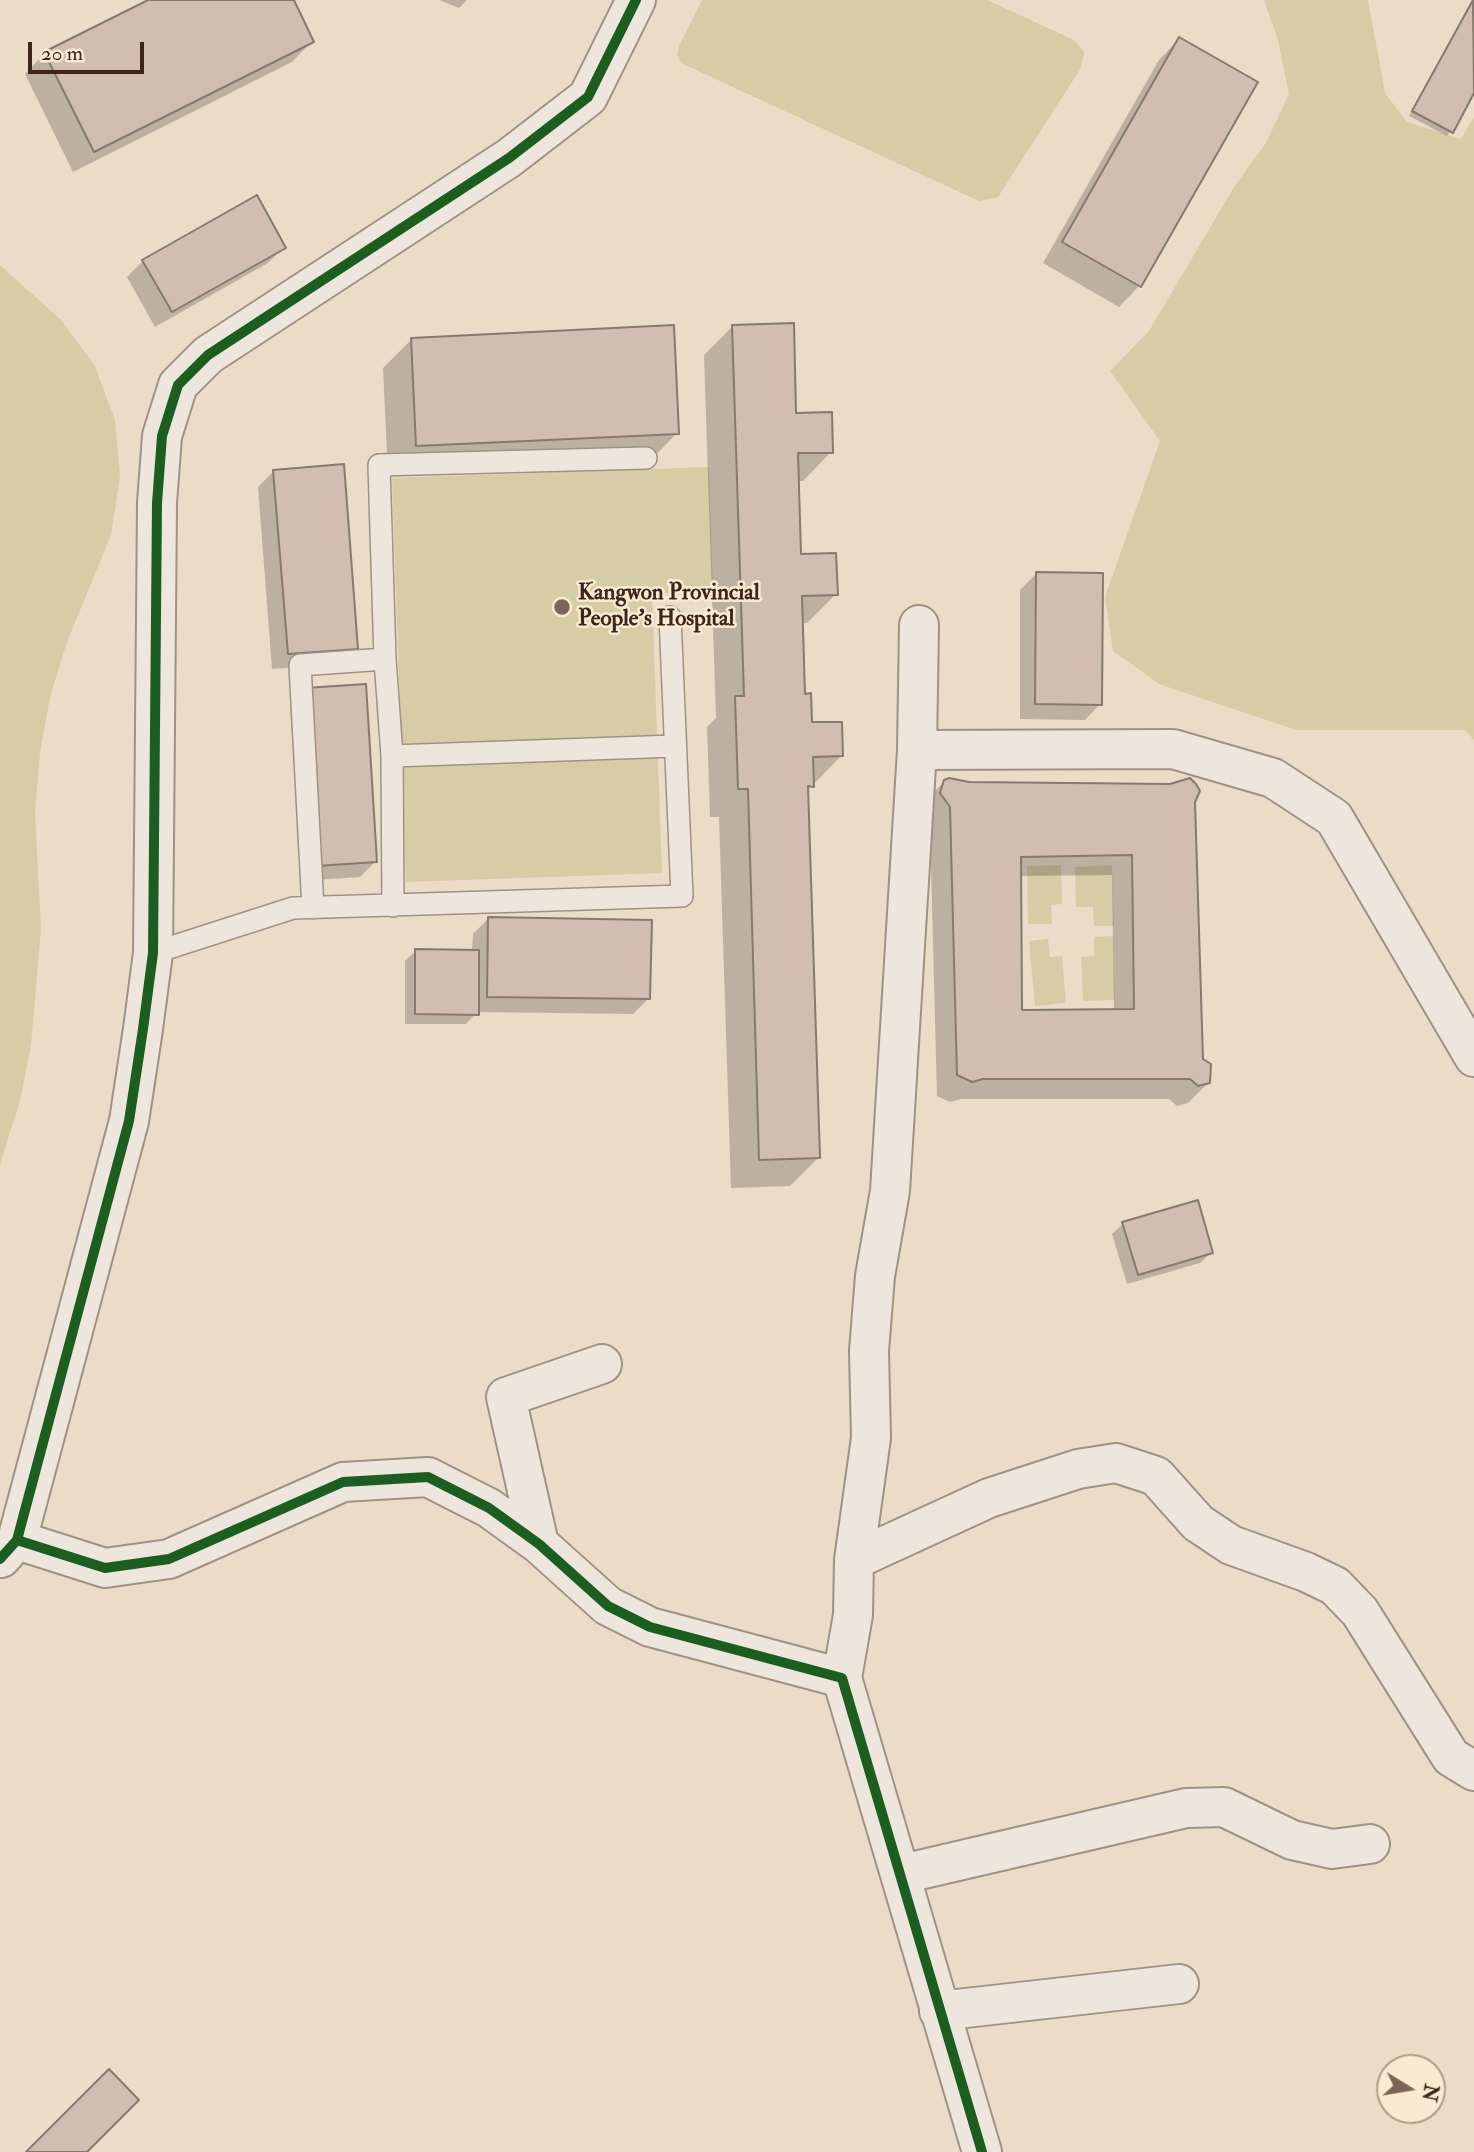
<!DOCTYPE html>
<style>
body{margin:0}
#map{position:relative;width:1474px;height:2152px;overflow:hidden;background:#ebdcc8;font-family:"IM FELL Double Pica",serif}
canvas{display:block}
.north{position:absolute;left:1376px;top:2054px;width:70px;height:70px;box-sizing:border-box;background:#fbead2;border:2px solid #af9b89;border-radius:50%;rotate:101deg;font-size:19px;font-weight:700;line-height:28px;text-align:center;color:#3d251c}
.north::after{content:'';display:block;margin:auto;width:24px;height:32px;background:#7a6558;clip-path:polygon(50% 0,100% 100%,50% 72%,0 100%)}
.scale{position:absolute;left:28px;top:42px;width:116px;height:32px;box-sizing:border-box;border:4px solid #3d251c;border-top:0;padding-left:9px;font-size:21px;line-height:24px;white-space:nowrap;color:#3d251c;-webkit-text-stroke:5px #fbead2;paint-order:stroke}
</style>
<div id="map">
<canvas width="1474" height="2152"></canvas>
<div class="north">N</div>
<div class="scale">20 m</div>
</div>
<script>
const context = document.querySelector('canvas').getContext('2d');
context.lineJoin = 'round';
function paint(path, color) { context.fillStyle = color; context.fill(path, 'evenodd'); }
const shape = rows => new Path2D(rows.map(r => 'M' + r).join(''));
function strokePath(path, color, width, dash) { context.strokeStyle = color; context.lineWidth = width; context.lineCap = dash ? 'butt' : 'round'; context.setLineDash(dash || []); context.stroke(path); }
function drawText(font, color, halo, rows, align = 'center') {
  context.font = font + ' "IM FELL Double Pica",serif'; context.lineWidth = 5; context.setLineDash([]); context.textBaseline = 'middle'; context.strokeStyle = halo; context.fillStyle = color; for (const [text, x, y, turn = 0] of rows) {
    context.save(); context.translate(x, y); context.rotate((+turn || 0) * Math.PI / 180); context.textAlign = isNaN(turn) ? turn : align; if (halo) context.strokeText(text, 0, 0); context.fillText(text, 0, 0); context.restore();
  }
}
paint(shape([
 [702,0,987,0,1074,40,1084,52,1081,68,998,197,979,201,681,63,677,55,679,46],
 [1264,0,1368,0,1385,93,1407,122,1461,139,1474,117,1474,740,1465,730,1296,730,1159,684,1113,651,1105,597,1160,441,1110,371,1149,331,1234,187,1266,143,1289,94,1278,40],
 [0,265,61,320,95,366,115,420,120,476,111,535,67,642,50,697,40,753,35,812,41,929,31,1045,20,1101,0,1164],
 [709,467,713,591,652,594,662,873,406,882,392,478],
 [1061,865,1062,904,1051,905,1052,924,1028,924,1027,866],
 [1112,865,1114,926,1094,926,1093,907,1076,907,1075,867],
 [1113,936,1115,1000,1083,1001,1081,957,1094,956,1094,937],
 [1048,939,1050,957,1062,956,1066,1003,1035,1006,1029,941]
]), '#d6cca6');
paint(shape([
 [152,0,292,0,312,41,292,62,73,172,25,74,45,53],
 [439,0,467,0,459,8],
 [1472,0,1474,90,1447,136,1409,116],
 [1179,39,1255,83,1139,286,1119,307,1043,263,1159,60],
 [284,247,268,263,155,327,127,277,143,261],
 [733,326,795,415,831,452,803,481,797,481,799,556,836,594,807,623,801,623,804,696,810,724,841,756,807,791,819,1157,790,1186,731,1188,719,817,710,817,707,727,716,718,704,355],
 [411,340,677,433,649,462,388,474,383,368],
 [274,471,356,648,340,664,272,669,258,487],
 [1036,574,1100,704,1085,720,1020,719,1020,590],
 [306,689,376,861,360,877,301,881,290,705],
 [944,782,1193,801,1201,1060,1209,1065,1211,1073,1209,1082,1188,1103,1177,1106,1169,1099,961,1099,950,1102,937,1096,930,828,923,803],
 [1112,875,1114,1011,1021,1012,1019,876],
 [489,918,649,998,633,1014,477,1012,466,1024,405,1024,405,961,416,951,472,951,473,934],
 [1123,1224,1211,1253,1200,1263,1127,1284,1112,1234]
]), '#0003');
const building = shape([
 [148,0,294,0,314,42,94,152,44,52,148,0],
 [1473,0,1474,93,1453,133,1412,111,1473,0],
 [1179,37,1258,82,1141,287,1062,242,1179,37],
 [257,195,286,248,172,312,142,260,257,195],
 [794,323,796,413,832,412,833,453,798,453,801,554,836,553,838,595,802,596,805,694,811,693,812,722,842,722,843,756,813,757,814,787,808,786,820,1158,759,1160,748,789,738,789,735,696,744,696,732,325,794,323],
 [674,325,679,434,416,446,411,338,674,325],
 [344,464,358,649,288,654,273,470,344,464],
 [1036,572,1103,573,1102,705,1035,704,1036,572],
 [366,684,377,862,316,866,305,688,366,684],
 [949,778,969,782,1170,784,1190,778,1196,784,1200,791,1195,802,1203,1059,1211,1064,1210,1083,1198,1086,1190,1079,983,1079,972,1082,957,1075,950,807,940,793,944,780,949,778],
 [1132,855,1134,1009,1022,1010,1021,857,1132,855],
 [488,917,652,920,650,999,487,997,488,917],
 [415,949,479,950,479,1015,415,1014,415,949],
 [1198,1200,1213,1253,1138,1275,1122,1222,1198,1200],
 [109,2069,139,2100,87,2152,26,2152,109,2069]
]);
paint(building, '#d2bdb1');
strokePath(building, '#857a6f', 2);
const lane = shape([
 [392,756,385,659,379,465,646,458],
 [393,906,392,756,675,746],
 [313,908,300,665,385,659],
 [153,953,293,908,682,896,670,617]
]);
const street = shape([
 [917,750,1173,749,1273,778,1334,818,1474,1057],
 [17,1540,129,1121,143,1029,153,953,157,503,162,436,178,385,208,355,509,158,588,97,636,0],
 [539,1544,506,1397,602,1364],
 [1,1558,17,1540,105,1568,169,1559,343,1482,428,1477,489,1508,539,1544,608,1606,650,1627,842,1678,982,2152],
 [854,1560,989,1498,1078,1469,1116,1463,1156,1476,1198,1523,1231,1545,1306,1572,1335,1586,1360,1612,1451,1757,1474,1771],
 [842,1678,853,1615,854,1560,871,1438,869,1351,875,1276,890,1191,917,750,919,625],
 [902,1874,1186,1808,1224,1807,1292,1840,1332,1849,1370,1844],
 [939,2011,1179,1984]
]);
strokePath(lane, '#9e9287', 24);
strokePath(street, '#9e9287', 42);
strokePath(lane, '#eee6dc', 21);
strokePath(street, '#eee6dc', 38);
strokePath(shape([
 [17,1540,129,1121,143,1029,153,953,157,503,162,436,178,385,208,355,509,158,588,97,636,0],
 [0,1559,17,1540,105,1568,169,1559,343,1482,428,1477,489,1508,539,1544,608,1606,650,1627,842,1678,982,2152]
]), '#1b5e20', 10);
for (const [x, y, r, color] of [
 [562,607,9,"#7a6558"]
]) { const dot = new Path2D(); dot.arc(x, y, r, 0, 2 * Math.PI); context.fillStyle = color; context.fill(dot); strokePath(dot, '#fbead2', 2.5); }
drawText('bold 23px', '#3d251c', '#fbead2', [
 ["Kangwon Provincial",578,594],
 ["People's Hospital",578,620]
], 'left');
</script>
